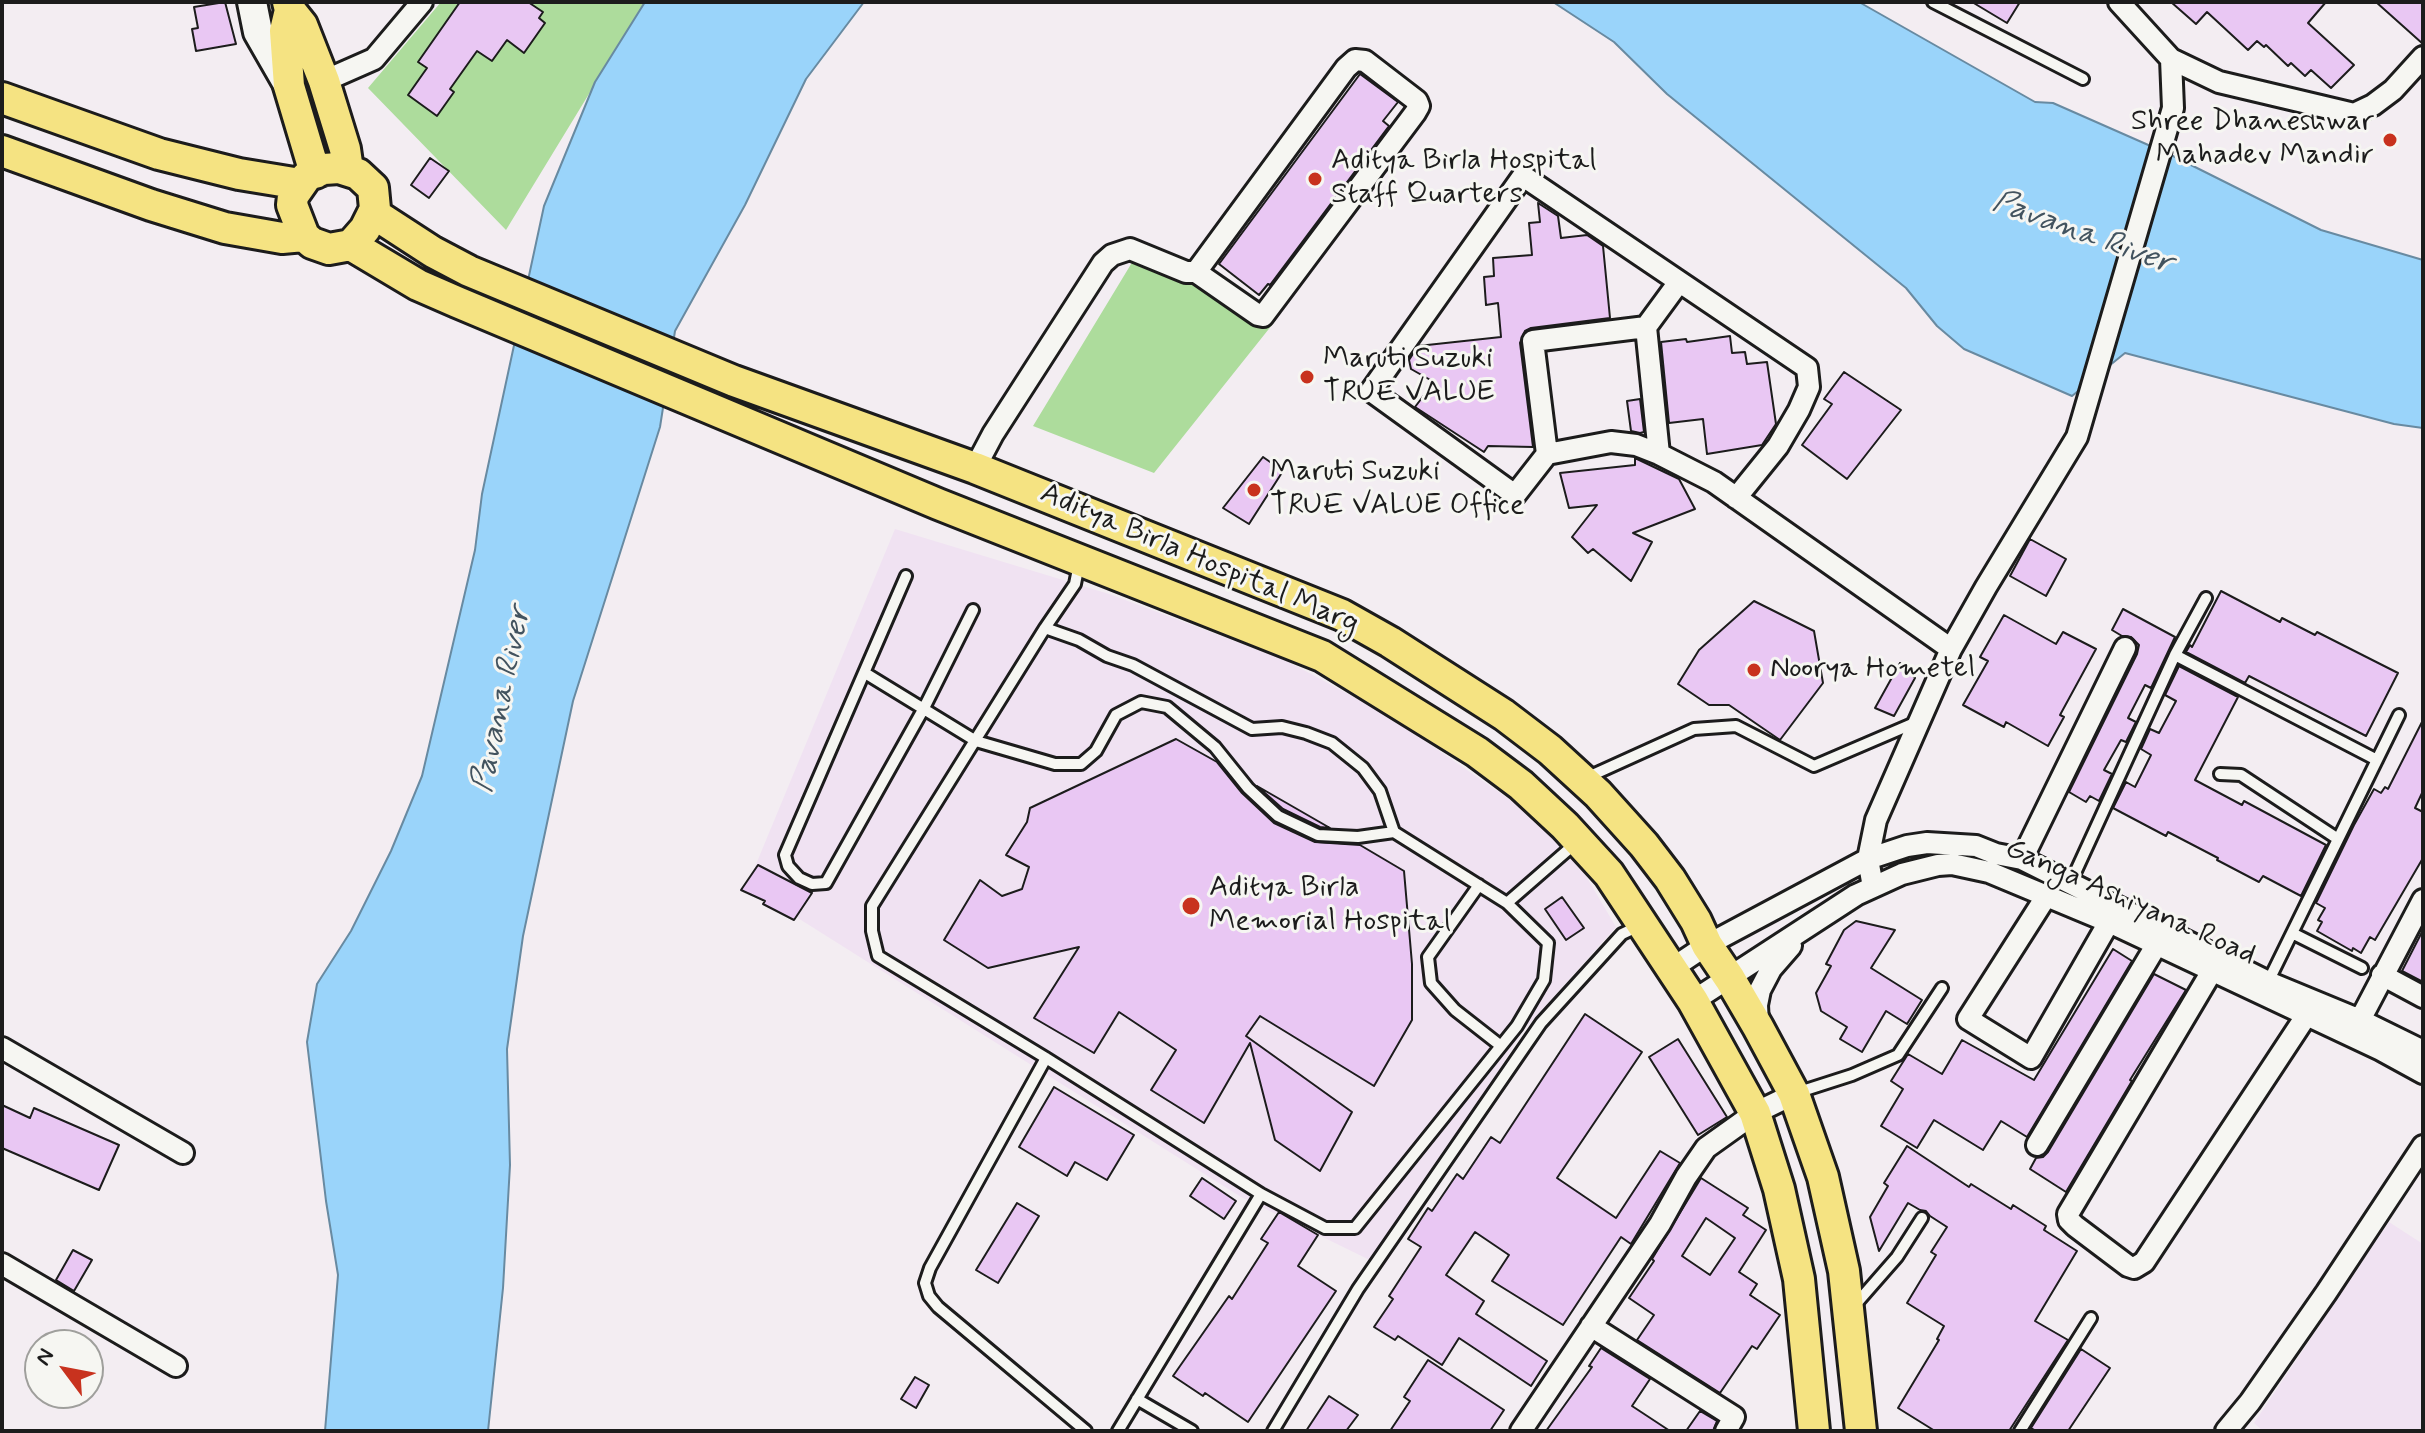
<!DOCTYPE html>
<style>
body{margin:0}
#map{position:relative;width:2425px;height:1433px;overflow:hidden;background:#f3edf2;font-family:Mynerve,sans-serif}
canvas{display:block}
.frame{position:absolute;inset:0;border:4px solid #1c1c1c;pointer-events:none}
.north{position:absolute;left:24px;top:1329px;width:80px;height:80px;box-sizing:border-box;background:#f6f6f2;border:2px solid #9f9f9c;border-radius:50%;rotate:302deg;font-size:22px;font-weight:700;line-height:32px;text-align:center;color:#1c1c1c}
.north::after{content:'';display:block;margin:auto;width:28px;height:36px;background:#c8321e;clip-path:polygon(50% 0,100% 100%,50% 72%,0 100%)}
</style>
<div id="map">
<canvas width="2425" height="1433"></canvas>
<div class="frame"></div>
<div class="north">N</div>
</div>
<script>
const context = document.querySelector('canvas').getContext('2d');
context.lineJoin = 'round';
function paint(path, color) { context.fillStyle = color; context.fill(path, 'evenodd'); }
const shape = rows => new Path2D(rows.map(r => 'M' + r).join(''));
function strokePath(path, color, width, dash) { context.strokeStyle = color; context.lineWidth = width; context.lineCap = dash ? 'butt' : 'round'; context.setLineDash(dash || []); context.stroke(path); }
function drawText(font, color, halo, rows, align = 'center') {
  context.font = font + ' Mynerve,sans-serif'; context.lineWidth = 6; context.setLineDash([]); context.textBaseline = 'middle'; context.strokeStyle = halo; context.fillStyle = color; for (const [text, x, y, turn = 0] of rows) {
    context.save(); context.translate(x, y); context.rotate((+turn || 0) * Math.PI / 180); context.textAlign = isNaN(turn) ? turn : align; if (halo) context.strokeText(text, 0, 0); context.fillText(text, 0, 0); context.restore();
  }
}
paint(shape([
 [895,529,1109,594,1283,659,1389,716,1532,815,1583,871,1616,927,1521,1033,1384,1267,1241,1197,747,886],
 [2389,1222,2423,1244,2423,1431,2263,1431,2254,1423]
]), '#f0e2f2');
paint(shape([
 [441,2,645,2,506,230,368,88],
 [1142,246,1276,320,1154,473,1033,426]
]), '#addc9c');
const water = shape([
 [645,2,864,2,806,79,745,205,675,331,660,427,573,701,523,936,507,1049,510,1165,503,1288,488,1431,325,1431,338,1275,326,1201,307,1042,317,984,351,931,391,851,422,776,475,550,482,494,544,206,595,82,645,2],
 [1553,2,1859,2,2035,102,2053,103,2171,155,2321,230,2423,260,2423,428,2394,424,2125,353,2072,396,1964,349,1937,326,1906,288,1667,94,1614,42,1553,2]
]);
paint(water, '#9ad4fa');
strokePath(water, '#688aa1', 2);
const building = shape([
 [225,2,236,44,196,51,192,29,198,28,194,7,225,2],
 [460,2,528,2,543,12,539,18,545,23,524,53,507,40,492,61,477,51,450,89,454,92,437,116,408,95,427,68,418,62,460,2],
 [1972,2,2020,2,2007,23,1972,2],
 [2171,2,2326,2,2308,23,2354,65,2331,88,2311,70,2305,76,2291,63,2288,66,2266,45,2264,47,2257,41,2248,50,2207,12,2196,24,2171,2],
 [2376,2,2423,2,2423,44,2376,2],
 [1360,74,1398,102,1383,121,1389,126,1270,285,1268,284,1259,295,1219,264,1360,74],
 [430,158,449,171,429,198,411,185,430,158],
 [1538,203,1558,216,1561,238,1587,235,1603,246,1610,318,1531,328,1525,331,1520,343,1533,447,1488,446,1484,452,1415,407,1434,382,1411,369,1409,360,1418,346,1501,337,1498,303,1486,305,1484,277,1494,276,1493,258,1532,255,1529,223,1540,222,1538,203],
 [1730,336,1732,353,1745,352,1747,364,1767,362,1776,424,1762,445,1707,454,1703,419,1669,423,1661,342,1686,339,1687,342,1730,336],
 [1844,372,1901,410,1847,479,1802,445,1832,404,1824,399,1844,372],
 [1640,399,1644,432,1640,433,1631,431,1627,401,1640,399],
 [1263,457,1283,471,1249,524,1223,508,1263,457],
 [1635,458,1679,479,1695,509,1633,533,1652,542,1631,581,1593,549,1588,553,1572,537,1597,505,1569,508,1560,473,1635,465,1635,458],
 [2030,539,2066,559,2046,596,2010,576,2030,539],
 [2221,591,2280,622,2282,618,2315,635,2317,632,2398,673,2366,736,2249,676,2245,683,2186,652,2190,645,2192,647,2221,591],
 [1754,601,1814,631,1823,683,1780,740,1729,705,1709,705,1678,684,1699,650,1754,601],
 [2123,609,2175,637,2151,688,2145,685,2128,718,2136,722,2126,742,2121,740,2104,770,2112,774,2099,801,2090,796,2086,802,2069,792,2137,654,2139,645,2131,637,2122,636,2112,630,2123,609],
 [2004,615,2056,644,2063,632,2096,649,2060,715,2064,717,2048,746,2006,722,2004,727,1963,705,1988,661,1980,657,2004,615],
 [1900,663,1915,678,1894,716,1875,708,1900,663],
 [2179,666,2238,697,2195,780,2242,805,2244,801,2326,845,2301,896,2263,876,2259,882,2217,860,2218,858,2168,832,2166,836,2113,808,2126,782,2135,787,2151,755,2141,749,2150,729,2159,733,2176,701,2165,695,2179,666],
 [2423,720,2423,791,2415,808,2423,812,2423,858,2375,940,2370,937,2361,953,2353,948,2352,951,2317,931,2322,922,2318,920,2325,908,2316,903,2354,825,2374,789,2381,793,2385,787,2388,789,2423,720],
 [1176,739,1217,762,1242,793,1274,823,1315,842,1360,845,1404,871,1412,964,1412,1020,1374,1086,1260,1016,1246,1036,1352,1112,1320,1171,1275,1140,1250,1043,1204,1123,1151,1090,1176,1050,1119,1012,1094,1053,1034,1018,1079,947,988,968,944,940,980,880,1002,896,1022,889,1029,867,1006,855,1027,822,1030,808,1176,739],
 [1257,786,1330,828,1320,827,1283,809,1257,786],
 [758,865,812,893,794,920,763,904,765,901,741,890,758,865],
 [1562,897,1584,928,1566,940,1545,909,1562,897],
 [1856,921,1895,930,1871,968,1922,1000,1907,1024,1886,1011,1862,1052,1840,1039,1847,1027,1821,1011,1816,993,1831,966,1826,964,1844,930,1856,921],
 [2423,930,2423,982,2402,971,2423,930],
 [2113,949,2132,961,2027,1137,2001,1121,1983,1150,1934,1120,1917,1148,1881,1126,1903,1089,1891,1081,1908,1054,1942,1074,1962,1040,2034,1080,2113,949],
 [2154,974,2186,990,2130,1080,2132,1081,2066,1192,2030,1169,2036,1158,2043,1157,2048,1152,2154,974],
 [1585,1014,1642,1052,1557,1178,1616,1218,1660,1151,1680,1163,1631,1244,1621,1237,1563,1325,1492,1281,1509,1255,1475,1232,1446,1275,1484,1301,1476,1314,1547,1361,1531,1386,1459,1338,1442,1365,1398,1336,1395,1340,1374,1327,1393,1299,1389,1296,1421,1247,1408,1239,1428,1208,1432,1211,1457,1174,1463,1179,1491,1137,1500,1143,1585,1014],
 [1678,1039,1727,1117,1698,1135,1649,1057,1678,1039],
 [1054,1087,1134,1135,1107,1180,1075,1162,1067,1176,1019,1147,1054,1087],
 [2,1105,30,1118,34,1108,119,1145,99,1190,2,1148,2,1105],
 [1907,1146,1969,1187,1971,1184,2011,1209,2013,1205,2046,1226,2044,1230,2077,1251,2035,1321,2068,1340,2009,1431,1935,1431,1898,1408,1939,1340,1937,1339,1944,1326,1907,1303,1936,1255,1931,1252,1947,1227,1930,1216,1926,1211,1920,1210,1908,1203,1879,1251,1870,1217,1888,1186,1884,1183,1907,1146],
 [1202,1178,1236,1201,1224,1219,1190,1196,1202,1178],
 [1701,1178,1748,1208,1743,1215,1766,1230,1739,1272,1757,1284,1750,1295,1780,1315,1757,1349,1752,1346,1720,1393,1637,1340,1654,1315,1629,1298,1654,1261,1652,1259,1701,1178],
 [1706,1218,1735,1238,1710,1275,1682,1256,1706,1218],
 [1017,1203,1039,1216,998,1283,976,1270,1017,1203],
 [1279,1212,1318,1235,1298,1266,1336,1291,1248,1422,1205,1393,1203,1396,1173,1376,1229,1296,1232,1299,1268,1243,1261,1239,1279,1212],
 [73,1250,92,1260,74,1291,56,1280,73,1250],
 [1601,1348,1650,1379,1632,1406,1670,1431,1546,1431,1592,1367,1589,1366,1601,1348],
 [2081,1349,2110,1368,2068,1431,2036,1431,2031,1428,2081,1349],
 [1428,1360,1504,1410,1490,1431,1390,1431,1410,1401,1404,1397,1428,1360],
 [915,1377,929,1385,916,1408,901,1399,915,1377],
 [1329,1396,1358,1415,1346,1431,1306,1431,1329,1396],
 [1700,1411,1717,1421,1713,1431,1686,1431,1700,1411]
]);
paint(building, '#e9c7f3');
strokePath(building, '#1c1c1c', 2);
const service = shape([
 [1933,2,2083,79],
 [1079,564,1075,584,1045,628,872,906,872,931,878,956,1046,1058,1261,1194,1325,1228,1355,1228,1517,1026,1544,980,1548,943,1507,903],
 [906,576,785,855,788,866,799,878,812,884,826,883,924,708,973,610],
 [1045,628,1079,640,1107,656,1133,665,1252,729,1282,727,1306,733,1332,743,1363,768,1380,791,1394,832],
 [2175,655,2377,760],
 [865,673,976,741,1055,764,1081,764,1096,751,1116,715,1141,702,1167,707,1215,747,1248,788,1278,816,1318,835,1358,837,1394,832,1507,903,1577,842],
 [2220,774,2241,775,2338,839],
 [1588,777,1694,729,1736,726,1814,766,1919,721],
 [2070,884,2175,655,2206,598],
 [1479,885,1428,957,1431,983,1455,1010,1501,1046],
 [2292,933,2362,968],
 [2268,982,2399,715],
 [1046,1058,930,1268,925,1283,929,1296,938,1307,1086,1431],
 [1796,1093,1852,1075,1898,1055,1942,988],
 [1855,1305,1897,1257,1922,1218],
 [1137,1399,1192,1431],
 [1118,1431,1261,1194],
 [1273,1431,1358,1289,1541,1023,1622,934,1641,925],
 [2020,1431,2091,1318]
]);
const minor = shape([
 [2171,59,2219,82,2354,114,2373,105,2393,90,2423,57],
 [324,81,374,59,422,2],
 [1646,327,1659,454],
 [1547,454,1533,341,1646,327,1679,282],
 [975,468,993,434,1103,263,1112,255,1130,249,1186,272,1196,272,1346,68,1355,60,1365,61,1417,101,1419,106,1415,113,1263,316,1258,315,1196,272],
 [1736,498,1778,446,1799,410,1809,387,1807,368,1523,176,1371,391,1515,495,1547,454,1611,442,1636,445,1659,454,1714,482,1951,649],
 [2022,859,2125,648],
 [1873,887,1868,859,1876,820,1951,649,1986,587,2077,437,2173,108,2171,59,2119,2],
 [2047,895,1968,1019,2031,1058,2109,922],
 [1671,969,1707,945,1868,859,1907,846,1927,843,1976,846,1996,854,2022,859,2268,982,2360,1020,2423,1051],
 [2212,971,2068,1214,2069,1220,2075,1226,2128,1266,2134,1268,2144,1262,2306,1016],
 [2382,975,2423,997],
 [1693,1001,1856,895,1902,874,1938,865,1952,864,1989,872,2109,922,2381,1050,2423,1073],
 [2360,1020,2423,900],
 [1758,1024,1757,1005,1760,990,1771,969,1791,946],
 [2,1048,183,1153],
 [2037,1145,2157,944],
 [2,1264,176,1366],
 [1591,1326,1734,1417,1726,1431],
 [1521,1431,1660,1224,1686,1177,1706,1148,1755,1113,1794,1094],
 [2226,1431,2250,1402,2326,1293,2423,1146]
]);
const secondary = shape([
 [252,2,258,32,289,86]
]);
const primary = shape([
 [288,2,290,10,285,31,289,86,315,173],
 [290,10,302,25,324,81,345,149,348,170],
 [2,98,159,154,239,174,300,184],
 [2,151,151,205,225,228,282,238,304,236],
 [339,168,358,174,373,188,375,209,365,229,351,245,329,249,312,243,304,236,292,205,293,196,307,176,324,169,339,168],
 [373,213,433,252,469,271,734,381,975,468,1342,615,1390,642,1504,715,1550,750,1598,794,1644,845,1670,879,1696,921,1707,945,1730,979,1758,1027,1794,1094,1823,1177,1844,1271,1861,1431],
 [351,245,418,285,457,302,938,504,1322,656,1477,752,1521,785,1565,826,1609,874,1693,1001,1755,1113,1779,1189,1799,1279,1814,1431]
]);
strokePath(service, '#1c1c1c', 16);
strokePath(minor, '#1c1c1c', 26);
strokePath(secondary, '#1c1c1c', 34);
strokePath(primary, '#1c1c1c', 36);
strokePath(service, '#f6f6f2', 10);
strokePath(minor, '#f6f6f2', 20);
strokePath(secondary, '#f6f6f2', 28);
strokePath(primary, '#f5e382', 30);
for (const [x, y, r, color] of [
 [2390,140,8,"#c8321e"],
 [1315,179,8,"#c8321e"],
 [1307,377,8,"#c8321e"],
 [1254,490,8,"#c8321e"],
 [1754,670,8,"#c8321e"],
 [1191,906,10,"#c8321e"]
]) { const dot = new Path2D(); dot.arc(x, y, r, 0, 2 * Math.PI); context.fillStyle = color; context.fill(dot); strokePath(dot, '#f6f6f2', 3); }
drawText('30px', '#1c1c1c', '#f6f6f2', [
 ["Shree Dhaneshwar",2374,123,"right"],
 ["Mahadev Mandir",2374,157,"right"],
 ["Aditya Birla Hospital",1331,162],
 ["Staff Quarters",1331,196],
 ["Maruti Suzuki",1323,360],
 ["TRUE VALUE",1323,394],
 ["Maruti Suzuki",1270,473],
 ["TRUE VALUE Office",1270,507],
 ["Noorya Hometel",1770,670],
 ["Aditya Birla",1209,889],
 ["Memorial Hospital",1209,923]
], 'left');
drawText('30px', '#1c1c1c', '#f6f6f2', [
 ["Aditya Birla Hospital Marg",1199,560,23],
 ["Ganga Ashiyana Road",2130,903,24]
]);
drawText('italic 32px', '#42535f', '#f6f6f2', [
 ["Pavana River",2082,234,20],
 ["Pavana River",503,700,-78]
]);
</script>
